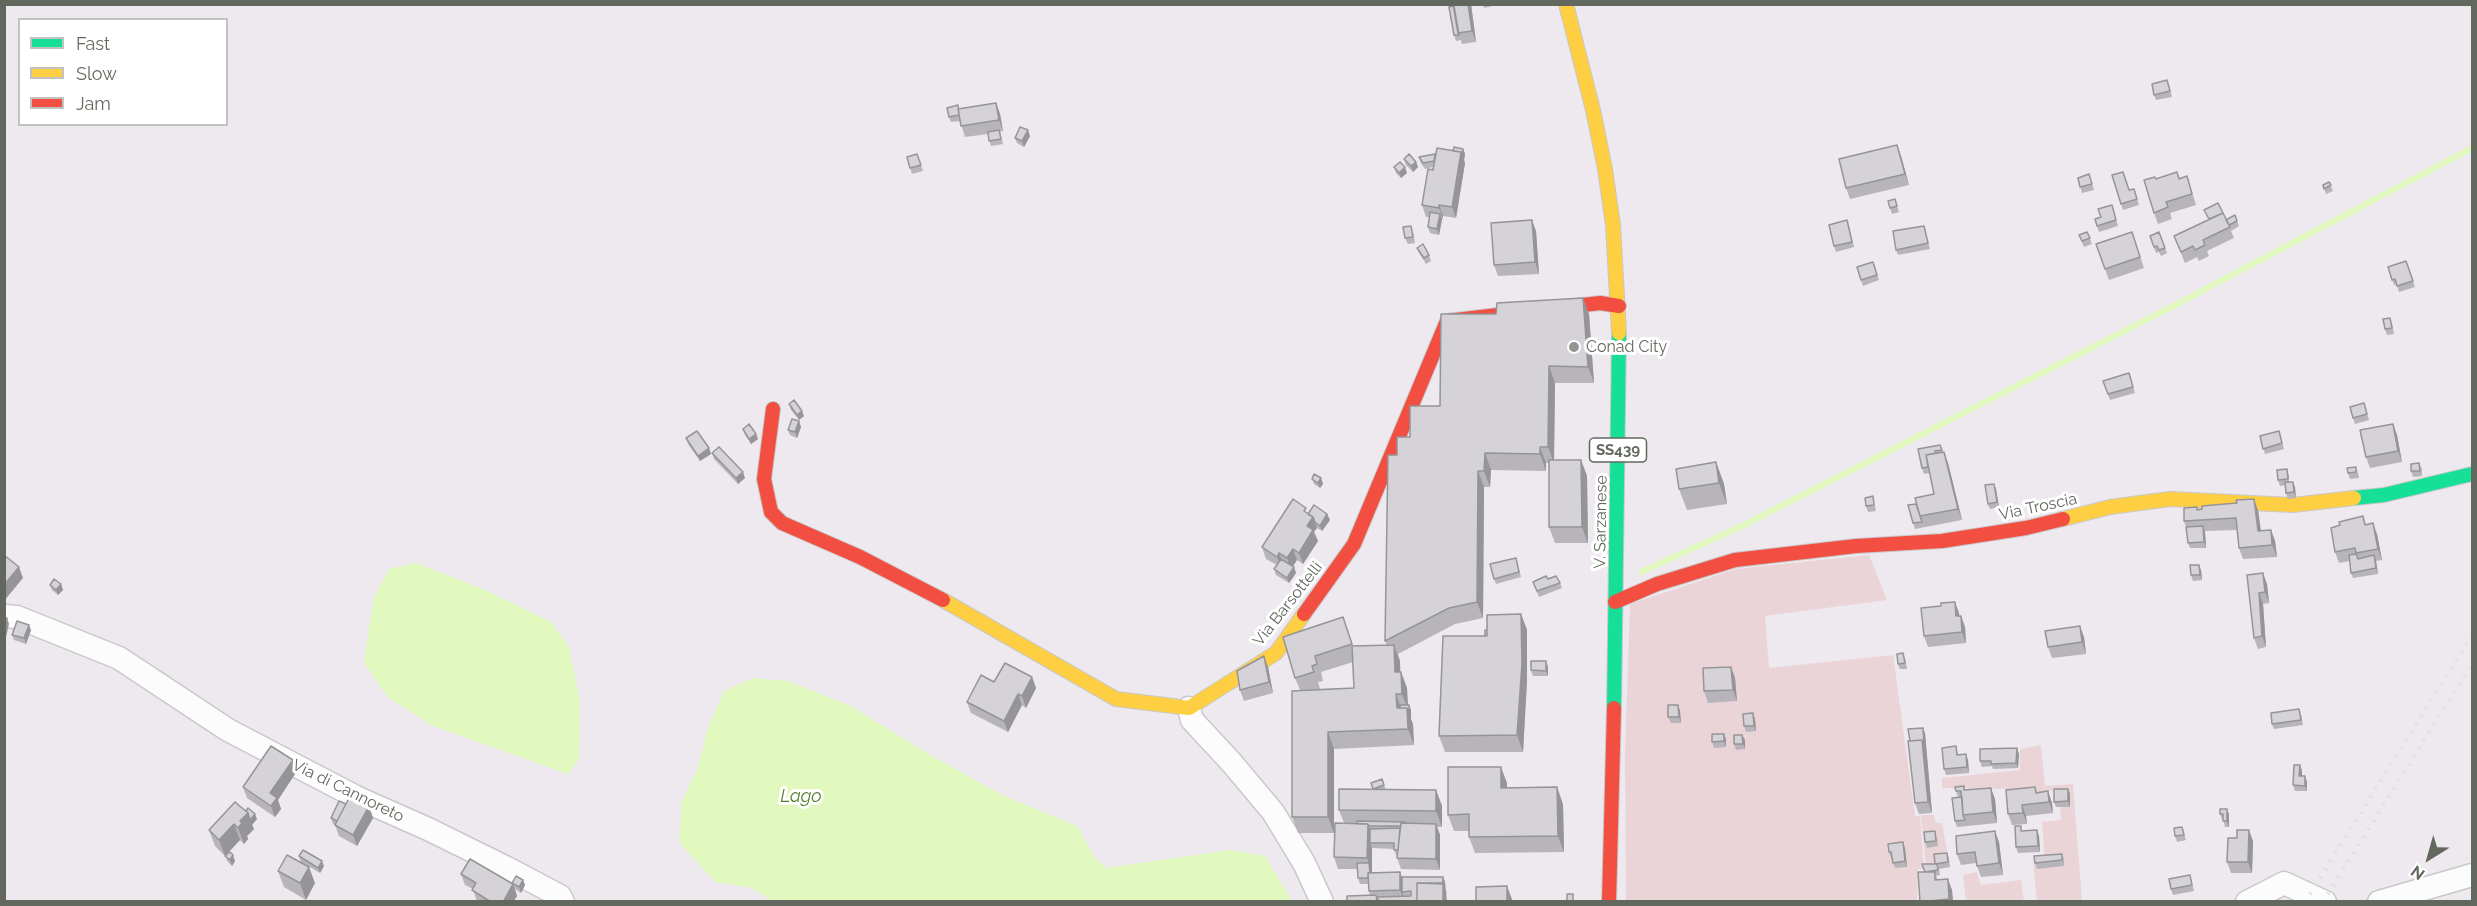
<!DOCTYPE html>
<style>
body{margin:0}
#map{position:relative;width:2477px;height:906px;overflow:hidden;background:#ede9ef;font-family:Raleway,sans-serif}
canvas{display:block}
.frame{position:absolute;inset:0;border:6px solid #62685e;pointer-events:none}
.legend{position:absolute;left:18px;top:18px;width:210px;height:108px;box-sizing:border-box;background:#fff;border:2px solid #c0c3bf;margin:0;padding:8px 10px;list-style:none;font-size:18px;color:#62685e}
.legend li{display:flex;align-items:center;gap:12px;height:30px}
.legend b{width:30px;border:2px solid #c0c3bf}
.north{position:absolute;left:2399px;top:828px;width:60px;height:60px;-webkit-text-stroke:4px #fff;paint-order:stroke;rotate:217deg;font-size:16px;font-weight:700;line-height:24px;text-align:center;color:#62685e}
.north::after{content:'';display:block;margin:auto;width:21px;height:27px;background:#62685e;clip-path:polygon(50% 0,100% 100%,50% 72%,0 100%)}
</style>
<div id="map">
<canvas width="2477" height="906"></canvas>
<div class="frame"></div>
<ul class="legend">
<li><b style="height:8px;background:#16e098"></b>Fast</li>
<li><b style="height:8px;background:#ffcf43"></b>Slow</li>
<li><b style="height:8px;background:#f24e42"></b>Jam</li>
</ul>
<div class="north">N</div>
</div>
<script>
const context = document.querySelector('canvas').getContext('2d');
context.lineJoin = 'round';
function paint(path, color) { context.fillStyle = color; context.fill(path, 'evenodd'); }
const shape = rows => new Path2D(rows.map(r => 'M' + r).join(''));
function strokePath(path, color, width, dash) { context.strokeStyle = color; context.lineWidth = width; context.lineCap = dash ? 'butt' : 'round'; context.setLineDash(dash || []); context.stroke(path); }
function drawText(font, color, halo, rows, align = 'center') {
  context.font = font + ' Raleway,sans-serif'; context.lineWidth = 6; context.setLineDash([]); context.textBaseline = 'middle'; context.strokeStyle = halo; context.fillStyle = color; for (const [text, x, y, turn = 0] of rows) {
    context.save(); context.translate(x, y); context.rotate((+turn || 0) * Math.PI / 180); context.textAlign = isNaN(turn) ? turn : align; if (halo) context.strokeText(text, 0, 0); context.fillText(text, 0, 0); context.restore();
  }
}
paint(shape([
 [1869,555,1887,600,1765,616,1769,668,1893,655,1915,816,1920,816,1924,869,1918,869,1917,901,1626,901,1625,755,1630,604,1736,569],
 [2041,745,2045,786,2073,784,2082,901,2037,901,2033,861,2045,859,2042,822,2061,820,2059,790,2009,795,2009,789,1942,788,1942,778,2020,770,2020,749],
 [1921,815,1934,815,1936,823,1942,823,1948,857,1936,868,1926,868],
 [1977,872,1981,885,2021,880,2024,901,1966,901,1963,875]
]), '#ebd4d7');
paint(shape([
 [416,563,485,590,551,622,569,647,580,701,579,759,568,774,431,725,388,697,364,663,373,599,389,569],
 [753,678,788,681,851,706,925,752,1004,796,1077,826,1095,858,1106,868,1230,850,1265,856,1292,901,774,902,752,888,715,882,679,842,682,801,698,767,708,728,724,691]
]), '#e0f8be');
strokePath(shape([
 [1641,572,1746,524,2179,303,2472,148]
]), '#e0f8be', 6);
const street = shape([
 [4,616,17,617,119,658,228,730,358,798,428,829,507,868,560,896,563,902],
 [1189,708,1192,720,1231,762,1273,812,1304,863,1322,902],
 [2247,902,2284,883,2325,902],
 [2379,902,2472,875]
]);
const fast = shape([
 [2354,498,2384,495,2472,474],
 [1614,708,1619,333]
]);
const slow = shape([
 [1566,4,1593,110,1605,169,1613,225,1619,333],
 [2063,519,2110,507,2170,499,2293,505,2354,498],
 [943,600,1116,699,1189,708,1276,653,1304,614]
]);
const jam = shape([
 [773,409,764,479,771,512,782,523,860,557,943,600],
 [1615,602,1657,584,1735,560,1856,546,1942,541,2026,528,2063,519],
 [1304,614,1354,544,1447,321,1600,303,1619,306],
 [1609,902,1614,708]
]);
strokePath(street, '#c9c9c9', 25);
strokePath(fast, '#c8c8c8', 16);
strokePath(slow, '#c8c8c8', 16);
strokePath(jam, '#c8c8c8', 16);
strokePath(street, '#fcfcfd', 22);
strokePath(fast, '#16e098', 14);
strokePath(slow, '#ffcf43', 14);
strokePath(jam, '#f24e42', 14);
strokePath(shape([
 [2305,902,2472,635],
 [2323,902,2472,664]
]), '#dfdedf', 4.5, [1.5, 8]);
paint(shape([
 [1448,4,1471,4,1476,42,1462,44,1461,40,1456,41,1454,35],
 [1483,4,1501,4,1484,8],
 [2169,85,2172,97,2156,100,2154,95],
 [996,103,1000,114,1003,131,1000,132,1003,144,991,146,988,134,965,137,960,121,951,122,949,117,959,109],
 [1030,136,1024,147,1017,143,1015,138],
 [1463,149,1465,154,1464,160,1465,163,1456,218,1443,216,1439,235,1430,233,1428,227,1429,217,1426,217,1422,205,1433,167,1425,169,1421,163,1419,157],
 [917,154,923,171,912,174,907,157],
 [1901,156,1909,185,1850,199,1846,188],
 [1404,159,1416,162,1418,167,1413,172,1406,165],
 [1394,167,1407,173,1401,178,1396,173],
 [2089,174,2094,190,2082,193,2078,178],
 [2112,175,2129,190,2134,189,2139,205,2123,210],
 [2187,176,2196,205,2170,213,2172,219,2158,224,2154,213,2156,179,2179,178],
 [2329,182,2333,191,2326,194,2323,185],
 [1895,199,1899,212,1892,214,1888,201],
 [2112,205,2118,226,2099,232,2097,226],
 [2204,210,2226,220,2237,221,2239,226,2231,231,2234,238,2207,251,2209,256,2199,261,2197,257,2185,263,2174,236,2209,220],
 [1849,226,1854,247,1836,252,1834,246],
 [1924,226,1930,249,1898,255,1896,250],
 [1536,231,1539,274,1498,276,1494,265],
 [1413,232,1415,243,1408,244,1405,238],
 [2087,232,2092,244,2084,247,2079,235],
 [2132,232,2144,268,2109,280,2096,244],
 [2159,232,2167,253,2161,256,2159,252,2156,253,2150,236],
 [1417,248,1429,255,1431,261,1426,264,1419,253],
 [2406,261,2415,287,2399,292,2397,284,2394,285,2388,267],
 [1873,262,1879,280,1863,286,1861,280],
 [1496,314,1589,314,1594,383,1555,383,1554,460,1581,460,1587,476,1588,543,1555,543,1549,527,1549,463,1546,463,1546,471,1491,470,1490,487,1484,487,1483,618,1455,624,1398,654,1400,661,1400,672,1401,672,1407,688,1408,705,1411,710,1411,719,1413,724,1414,745,1334,749,1334,833,1298,833,1292,817,1300,690,1295,678,1343,617,1353,646,1387,645,1385,641,1397,455,1410,437,1440,406],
 [1353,662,1354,688,1318,689,1320,689,1318,682,1323,681,1321,672],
 [2392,323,2394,334,2387,335,2385,329],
 [2129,373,2135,393,2110,400,2103,381],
 [2364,403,2369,420,2355,424,2353,418],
 [789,404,804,416,799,420,791,410],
 [799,421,801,427,797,438,790,435,788,430],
 [2393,424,2397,435,2402,462,2370,468,2366,457],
 [743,429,756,434,758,439,751,444,745,435],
 [2279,431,2284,449,2265,454,2260,436],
 [686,438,709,448,711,454,700,461,688,444],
 [1940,445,1948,463,1962,520,1915,529,1913,523,1916,504,1934,494,1930,473,1924,474,1922,468],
 [712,453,745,478,738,484,714,459],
 [1716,462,1724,484,1727,504,1687,510,1679,489],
 [2419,463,2422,469,2422,476,2413,477,2411,471],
 [2356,467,2358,473,2359,478,2350,479,2348,473],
 [2289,474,2289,482,2295,487,2296,498,2288,499,2286,493,2286,485,2280,486,2278,480],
 [1321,478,1323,484,1320,488,1314,484,1312,479],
 [1994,484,1996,489,1999,507,1990,509,1988,504],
 [1873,496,1876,511,1868,512,1866,506],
 [2198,509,2258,510,2261,530,2271,530,2275,541,2277,557,2243,559,2239,548,2237,530,2205,531,2206,548,2190,548,2188,543,2186,527,2184,521],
 [1308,513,1327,514,1330,520,1322,531,1317,528,1314,532,1318,541,1303,564,1297,560,1293,566,1296,573,1289,583,1276,575,1274,569,1277,565,1266,559,1262,547],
 [2363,516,2366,525,2377,534,2382,560,2376,561,2378,574,2353,578,2351,573,2350,561,2339,563,2335,552,2340,525],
 [1516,558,1521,577,1496,584,1494,579],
 [2201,570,2202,580,2193,581,2191,575],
 [2247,575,2267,584,2269,603,2263,604,2266,647,2258,649,2254,638],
 [1548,579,1560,583,1562,588,1539,597,1533,582],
 [61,584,63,590,58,595,52,590,50,585],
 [1959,613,1959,616,1961,616,1965,627,1966,643,1928,647,1924,636],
 [1521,614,1527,630,1527,680,1523,752,1445,752,1439,736,1487,630],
 [31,630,26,644,14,640,12,635],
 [2084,637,2086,654,2052,658,2048,647],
 [1905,658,1907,669,1900,669,1898,664],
 [1546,661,1548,667,1548,676,1533,676,1531,670],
 [1268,667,1273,693,1244,701,1240,690],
 [1731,667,1735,678,1737,701,1708,703,1704,691],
 [1032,677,1036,688,1026,708,1022,705,1008,732,971,713,967,702,994,682],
 [1678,705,1680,711,1681,723,1671,723,1668,717],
 [1753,713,1755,719,1756,731,1746,732,1744,726],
 [2301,714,2303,725,2274,729,2272,724],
 [1925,733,1932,813,1919,814,1915,803],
 [1726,739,1726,747,1714,748,1712,742],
 [1745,740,1745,749,1736,750,1734,744],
 [1956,746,1958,755,1968,760,1969,773,1946,775,1944,769],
 [2019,754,2018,768,1993,769,1992,766,1982,767,1980,761],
 [293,760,297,771,278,800,281,809,275,817,247,798,243,787],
 [2300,765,2302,771,2302,776,2307,782,2307,791,2295,791,2293,785],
 [1382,779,1386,790,1436,790,1442,806,1442,827,1437,827,1440,835,1440,870,1401,869,1397,858,1397,855,1396,855,1394,849,1372,848,1372,872,1402,877,1443,877,1445,882,1445,889,1447,894,1347,902,1370,895,1369,891,1369,884,1360,884,1358,878,1357,869,1338,869,1334,857,1344,823,1339,810,1374,789],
 [1507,783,1507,788,1563,804,1564,852,1475,853,1469,837,1469,831,1454,831,1448,815],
 [2035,787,2037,792,2048,791,2052,803,2053,813,2026,816,2027,824,2012,825,2008,814],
 [2068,789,2070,794,2070,807,2056,807,2054,802],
 [1965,790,1995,799,1997,823,1957,827,1955,821,1958,797,1956,791],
 [346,804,369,806,373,818,357,846,339,836,335,825,333,824,331,818],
 [246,811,257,819,252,825,254,829,247,836,248,839,244,844,240,840,225,856,215,846,209,830],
 [2220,814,2229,814,2229,827,2225,827,2223,819,2222,819],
 [2182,827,2186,840,2177,842,2175,836],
 [2023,831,2039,836,2040,852,2018,853,2016,847],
 [1937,837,1938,846,1927,848,1925,842],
 [2237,838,2253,841,2252,873,2231,873,2227,862],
 [1999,842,2003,875,1981,877,1976,863,1961,865,1957,854],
 [1905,848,1907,867,1895,868,1889,852],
 [1947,853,1949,858,1950,867,1939,869,1940,875,1936,876,1938,880,1952,890,1953,902,1920,902,1925,872],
 [2062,854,2064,859,2064,866,2037,869,2035,863],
 [225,856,235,861,232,866,228,862],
 [299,856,324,866,320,873,301,862],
 [278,871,315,883,306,900,284,887],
 [461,874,512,884,523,880,525,885,521,893,515,889,517,896,513,902,477,902,473,889,465,885],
 [2190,875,2194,891,2173,895,2171,889]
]), '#b7b5b9');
paint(shape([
 [1468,4,1471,4,1476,42,1472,31],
 [996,103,1000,114,1003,131,999,120],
 [1028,130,1030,136,1024,147,1022,141],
 [1897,145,1901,156,1909,185,1905,174],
 [1463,149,1465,154,1464,160,1465,163,1456,218,1452,207,1461,152],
 [1416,162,1418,167,1413,172,1411,166],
 [1405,167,1407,173,1401,178,1399,173],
 [1439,205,1443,216,1443,219,1439,208],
 [1440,214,1442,219,1439,235,1437,229],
 [1532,220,1536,231,1539,274,1535,262],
 [1583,298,1589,314,1594,383,1588,367],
 [1549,366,1555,383,1554,463,1548,447],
 [802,411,804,416,799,420,797,415],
 [799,421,801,427,797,438,795,432],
 [2393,424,2397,435,2402,462,2398,451],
 [756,434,758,439,751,444,749,439],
 [1540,447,1546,463,1546,471,1540,454],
 [709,448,711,454,700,461,698,456],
 [1944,452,1948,463,1962,520,1958,509],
 [1485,453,1491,470,1490,487,1484,471],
 [1581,460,1587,476,1588,543,1582,527],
 [1716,462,1724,484,1727,504,1719,483],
 [1478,471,1484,487,1483,618,1477,602],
 [743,472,745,478,738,484,736,478],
 [1321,478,1323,484,1320,488,1318,483],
 [2293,482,2295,487,2296,498,2294,492],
 [1994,484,1996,489,1999,507,1997,502],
 [2254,499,2258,510,2262,542,2258,531],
 [1327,514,1330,520,1322,531,1320,526],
 [1313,517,1317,528,1314,532,1318,541,1303,564,1299,553,1307,526],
 [2373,523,2377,534,2382,560,2378,549],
 [2203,526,2205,532,2206,548,2204,542],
 [2271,530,2275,541,2277,557,2272,545],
 [1293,549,1297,560,1291,569,1287,558],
 [1279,553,1283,564,1281,568,1277,557],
 [2374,555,2376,561,2378,574,2376,568],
 [2199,565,2201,570,2202,580,2200,575],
 [19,567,23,578,4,601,4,585],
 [1294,567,1296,573,1289,583,1287,578],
 [2263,573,2267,584,2269,603,2265,592],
 [61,584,63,590,58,595,56,590],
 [2259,593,2263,604,2266,647,2262,636],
 [1955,602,1959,613,1960,627,1956,616],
 [1521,614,1527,630,1527,680,1523,752,1517,735],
 [1961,616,1965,627,1966,643,1962,632],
 [7,618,9,624,6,637,4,628],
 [29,625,31,630,26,644,24,638],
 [2080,626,2084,637,2086,654,2082,642],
 [1394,645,1400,661,1401,689,1395,672],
 [1264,656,1268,667,1273,693,1269,682],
 [1546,661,1548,667,1548,676,1546,671],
 [1731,667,1735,678,1737,701,1733,690],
 [1401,672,1407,688,1408,710,1402,694],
 [1032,677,1036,688,1026,708,1022,696],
 [1018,694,1022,705,1008,732,1004,721],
 [1396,694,1402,711,1397,708],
 [1409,705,1411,710,1411,719,1413,724,1414,745,1408,729,1407,708],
 [1678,705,1680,711,1681,723,1679,717],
 [1753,713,1755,719,1756,731,1754,726],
 [1923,728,1925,733,1932,813,1928,802,1922,740],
 [1328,732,1334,749,1334,833,1328,817],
 [1724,734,1726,739,1726,747,1724,741],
 [1742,735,1745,740,1745,749,1743,744],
 [2017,748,2019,754,2018,768,2016,763],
 [1966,754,1968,760,1969,773,1967,767],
 [293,760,297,771,278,800,281,809,275,817,271,806,270,793],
 [2300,765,2302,771,2302,781,2299,776],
 [1501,767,1507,783,1507,804,1501,788],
 [2305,776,2307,782,2307,791,2305,786],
 [1557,787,1563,804,1564,852,1558,836],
 [1991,788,1995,799,1997,823,1993,812],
 [2068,789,2070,794,2070,807,2068,801],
 [1436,790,1442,806,1442,827,1436,811],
 [2048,791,2052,803,2053,813,2049,802],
 [2022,805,2026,816,2027,824,2023,813],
 [369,806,373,818,357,846,353,835],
 [2227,809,2229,814,2229,827,2227,821],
 [248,813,255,814,257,819,252,825,254,829,247,836,248,839,244,844,238,828,240,821],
 [234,824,240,840,225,856,219,840],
 [1368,824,1372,835,1370,843,1372,848,1372,884,1370,878,1369,863,1367,858],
 [1436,824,1440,835,1440,870,1436,859],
 [2037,830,2039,836,2040,852,2038,846],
 [2249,830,2253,841,2252,873,2248,862],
 [1995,831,1999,842,2003,875,1999,863],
 [1903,842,1905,848,1907,867,1905,861],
 [233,855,235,861,232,866,230,860],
 [322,861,324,866,320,873,318,868],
 [309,867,315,883,306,900,300,883],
 [1400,872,1404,883,1402,892,1404,898,1404,902,1400,890],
 [1443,877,1445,882,1447,902,1443,902],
 [1948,879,1952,890,1953,902,1950,902,1949,899],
 [523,880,525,885,521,893,519,887],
 [513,884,517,896,513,902,503,902],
 [1507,886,1513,902,1507,902]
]), '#959496');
const building = shape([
 [1453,4,1468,4,1472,31,1458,33,1453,4],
 [1454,6,1459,35,1454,35,1449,7,1454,6],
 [2167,80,2170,91,2154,95,2152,84,2167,80],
 [996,103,999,120,961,126,958,109,996,103],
 [958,105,959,115,949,117,947,108,958,105],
 [1020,127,1028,130,1022,141,1015,138,1020,127],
 [999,130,1001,139,989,141,988,132,999,130],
 [1897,145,1905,174,1846,188,1839,159,1897,145],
 [1454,147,1463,149,1462,154,1461,152,1453,151,1454,147],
 [1437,148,1461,152,1452,207,1439,205,1439,208,1422,205,1428,169,1433,170,1437,148],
 [917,154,921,165,910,168,907,157,917,154],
 [1409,154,1416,162,1411,166,1404,159,1409,154],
 [1435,154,1434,161,1423,163,1419,157,1435,154],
 [1400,162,1405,167,1399,173,1394,167,1400,162],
 [2123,172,2129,190,2134,189,2137,199,2121,204,2112,175,2123,172],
 [2177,172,2179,179,2187,176,2192,194,2166,202,2168,207,2154,213,2144,180,2155,177,2156,179,2177,172],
 [2089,174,2092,184,2080,187,2078,178,2089,174],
 [2329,182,2331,185,2324,189,2323,185,2329,182],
 [1895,199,1897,206,1890,208,1888,201,1895,199],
 [2218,203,2223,213,2209,219,2204,210,2218,203],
 [2112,205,2116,220,2097,226,2095,219,2101,217,2098,209,2112,205],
 [1430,212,1440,214,1437,229,1428,227,1430,212],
 [2223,213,2230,227,2203,240,2205,245,2195,250,2193,246,2181,252,2174,236,2223,213],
 [2235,215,2237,221,2229,225,2226,220,2235,215],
 [1532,220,1535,262,1494,265,1491,223,1532,220],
 [1847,220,1852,242,1834,246,1829,225,1847,220],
 [1411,226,1413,237,1405,238,1403,227,1411,226],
 [1924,226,1928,243,1896,250,1893,231,1924,226],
 [2087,232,2090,238,2082,241,2079,235,2087,232],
 [2132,232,2140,257,2105,269,2096,244,2132,232],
 [2159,232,2165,248,2159,250,2157,246,2154,247,2150,236,2159,232],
 [1423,244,1429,255,1424,258,1417,248,1423,244],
 [2406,261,2413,281,2397,286,2395,279,2392,280,2388,267,2406,261],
 [1873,262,1877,275,1861,280,1857,267,1873,262],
 [1583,298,1588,367,1549,366,1548,447,1540,447,1540,454,1485,453,1484,471,1478,471,1477,602,1449,608,1385,641,1388,455,1397,455,1397,437,1410,437,1410,406,1440,406,1441,314,1496,314,1497,303,1583,298],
 [2390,318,2392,328,2385,329,2383,319,2390,318],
 [2129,373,2133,387,2108,394,2103,381,2129,373],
 [794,400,802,411,797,415,789,404,794,400],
 [2364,403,2367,414,2353,418,2350,407,2364,403],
 [792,419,799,421,795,432,788,430,792,419],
 [749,424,756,434,749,439,743,429,749,424],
 [2393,424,2398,451,2366,457,2360,430,2393,424],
 [697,431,709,448,698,456,686,438,697,431],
 [2279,431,2282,443,2263,449,2260,436,2279,431],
 [1940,445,1942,450,1935,451,1936,453,1926,455,1928,467,1922,468,1918,449,1940,445],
 [719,447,743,472,736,478,712,453,719,447],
 [1944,452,1958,509,1920,516,1915,498,1934,494,1926,455,1944,452],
 [1549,460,1581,460,1582,527,1549,527,1549,460],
 [1716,462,1719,483,1679,489,1676,469,1716,462],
 [2419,463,2420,471,2411,471,2411,464,2419,463],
 [2356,467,2356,472,2348,473,2347,468,2356,467],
 [2287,469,2288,479,2278,480,2277,470,2287,469],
 [1314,474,1321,478,1318,483,1312,479,1314,474],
 [2285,482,2293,482,2294,492,2286,493,2285,482],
 [1994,484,1997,502,1988,504,1985,485,1994,484],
 [1873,496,1874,505,1866,506,1865,498,1873,496],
 [1293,499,1306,508,1304,511,1313,517,1307,526,1313,530,1299,553,1293,549,1287,558,1279,553,1277,557,1262,547,1293,499],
 [2254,499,2258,531,2271,530,2272,545,2239,548,2236,518,2184,521,2184,508,2197,507,2197,510,2202,509,2202,506,2237,503,2236,500,2254,499],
 [1916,504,1922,522,1913,523,1908,505,1916,504],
 [1314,505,1327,514,1320,526,1315,522,1313,517,1308,514,1314,505],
 [2363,516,2365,525,2373,523,2378,549,2356,553,2355,548,2335,552,2331,528,2340,525,2339,522,2363,516],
 [2203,526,2204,542,2188,543,2186,527,2203,526],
 [2356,554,2358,559,2374,555,2376,568,2351,573,2349,555,2356,554],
 [4,555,19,567,4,585,4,555],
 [1516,558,1519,572,1494,579,1490,564,1516,558],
 [1281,559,1294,567,1287,578,1274,569,1281,559],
 [2190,565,2199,565,2200,575,2191,575,2190,565],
 [2263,573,2265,592,2259,593,2262,636,2254,638,2247,575,2263,573],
 [1546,576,1548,579,1556,576,1560,583,1537,591,1533,582,1546,576],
 [54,579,61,584,56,590,50,585,54,579],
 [1955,602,1956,616,1961,616,1962,632,1924,636,1921,608,1941,606,1941,603,1955,602],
 [1521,614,1522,664,1517,735,1439,736,1443,636,1487,636,1487,615,1521,614],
 [1343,617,1352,644,1315,656,1317,664,1312,666,1314,672,1295,678,1283,637,1343,617],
 [4,618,7,618,4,628,4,618],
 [17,621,29,625,24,638,12,635,17,621],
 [2080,626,2082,642,2048,647,2045,631,2080,626],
 [1485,630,1487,630,1487,636,1485,636,1485,630],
 [1394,645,1395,672,1401,672,1402,694,1396,694,1397,708,1407,708,1408,729,1328,732,1328,817,1292,817,1292,691,1354,688,1352,646,1394,645],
 [1903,653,1905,663,1898,664,1897,654,1903,653],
 [1264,656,1269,682,1240,690,1237,671,1264,656],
 [1531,661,1546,661,1546,671,1531,670,1531,661],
 [1005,663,1032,677,1022,696,1018,694,1004,721,967,702,981,675,994,682,1005,663],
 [1731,667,1733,690,1704,691,1703,668,1731,667],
 [1400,705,1409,705,1409,714,1407,708,1400,708,1400,705],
 [1668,705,1678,705,1679,717,1668,717,1668,705],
 [2299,709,2301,720,2272,724,2271,713,2299,709],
 [1753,713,1754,726,1744,726,1743,714,1753,713],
 [1923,728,1924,745,1922,740,1910,741,1908,729,1923,728],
 [1712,734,1724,734,1724,741,1712,742,1712,734],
 [1734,735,1742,735,1743,744,1734,744,1734,735],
 [1922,740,1928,802,1915,803,1908,741,1922,740],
 [271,746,293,760,270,793,277,798,271,806,243,787,271,746],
 [1956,746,1957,755,1966,754,1967,767,1944,769,1942,748,1956,746],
 [2017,748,2016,763,1991,764,1991,761,1980,761,1980,749,2017,748],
 [2294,765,2300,765,2299,776,2305,776,2305,786,2293,785,2294,765],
 [1448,767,1501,767,1501,788,1557,787,1558,836,1469,837,1469,814,1448,815,1448,767],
 [1382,779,1384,785,1373,789,1371,783,1382,779],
 [1964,786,1964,790,1991,788,1993,812,1963,815,1961,791,1956,791,1955,787,1964,786],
 [2035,787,2036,793,2048,791,2049,802,2022,805,2023,813,2008,814,2006,790,2035,787],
 [1339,789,1436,790,1436,811,1339,810,1339,789],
 [2054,789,2068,789,2068,801,2054,802,2054,789],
 [350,796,369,806,353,835,335,825,350,796],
 [1962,797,1963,815,1965,820,1955,821,1952,798,1962,797],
 [339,801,346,804,337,821,331,818,339,801],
 [235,802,248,813,240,821,242,823,238,828,234,824,219,840,209,830,235,802],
 [248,808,255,814,250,820,248,813,246,811,248,808],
 [2220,809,2227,809,2227,821,2223,821,2223,814,2220,814,2220,809],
 [1357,821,1405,822,1405,823,1401,823,1401,826,1369,826,1368,824,1357,824,1357,821],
 [1335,823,1368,824,1367,858,1334,857,1335,823],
 [1401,823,1436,824,1436,859,1397,858,1401,823],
 [2015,826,2021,826,2021,831,2037,830,2038,846,2016,847,2015,826],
 [2182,827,2184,835,2175,836,2174,828,2182,827],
 [1400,828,1398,850,1394,850,1394,843,1370,843,1370,829,1400,828],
 [2237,830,2249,830,2248,862,2227,862,2228,838,2237,838,2237,830],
 [1935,831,1936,841,1925,842,1924,832,1935,831],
 [1995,831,1999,863,1977,866,1975,852,1957,854,1956,836,1995,831],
 [1903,842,1905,861,1893,863,1891,852,1889,852,1888,844,1903,842],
 [303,850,322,861,318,868,299,856,303,850],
 [230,852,233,855,230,860,225,856,230,852],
 [1947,853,1948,862,1935,864,1934,854,1947,853],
 [2062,854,2062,860,2035,863,2034,856,2062,854],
 [287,855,309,867,300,883,278,871,287,855],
 [470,859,513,884,503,902,491,902,472,890,476,883,461,874,470,859],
 [1357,863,1369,863,1370,872,1368,873,1368,878,1358,878,1357,863],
 [1922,864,1937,864,1938,870,1925,872,1922,864],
 [1400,872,1400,890,1369,891,1368,873,1400,872],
 [1918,872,1935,872,1935,880,1948,879,1949,899,1920,902,1918,872],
 [2190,875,2192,885,2171,889,2169,879,2190,875],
 [516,876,523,880,519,887,512,883,516,876],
 [1402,877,1443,877,1443,884,1417,883,1417,902,1379,902,1377,897,1411,896,1411,891,1402,892,1402,877],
 [1417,883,1443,883,1443,902,1417,902,1417,883],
 [1507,886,1507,902,1476,902,1476,887,1507,886],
 [1567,894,1573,894,1573,902,1567,902,1567,894],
 [1376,895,1377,902,1347,902,1347,896,1376,895]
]);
paint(building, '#d5d3d7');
strokePath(building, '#959496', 1.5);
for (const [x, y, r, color] of [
 [1574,347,6,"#939591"]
]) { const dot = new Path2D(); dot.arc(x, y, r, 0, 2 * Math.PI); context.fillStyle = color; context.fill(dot); strokePath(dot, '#fff', 2); }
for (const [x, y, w] of [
 [1618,450,57]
]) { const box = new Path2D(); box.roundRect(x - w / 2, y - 12, w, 24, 4.5); context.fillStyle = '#fff'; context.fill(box); strokePath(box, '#62685e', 1.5); }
drawText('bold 15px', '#62685e', null, [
 ["SS439",1618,450]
]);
drawText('16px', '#62685e', '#fff', [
 ["Conad City",1586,347]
], 'left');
drawText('16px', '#62685e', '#fff', [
 ["Via Troscia",2038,507,-12],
 ["V. Sarzanese",1601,522,-89],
 ["Via Barsottelli",1288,604,-52],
 ["Via di Cannoreto",348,791,26]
]);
drawText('italic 18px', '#587f30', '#fff', [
 ["Lago",801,797]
]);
</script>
